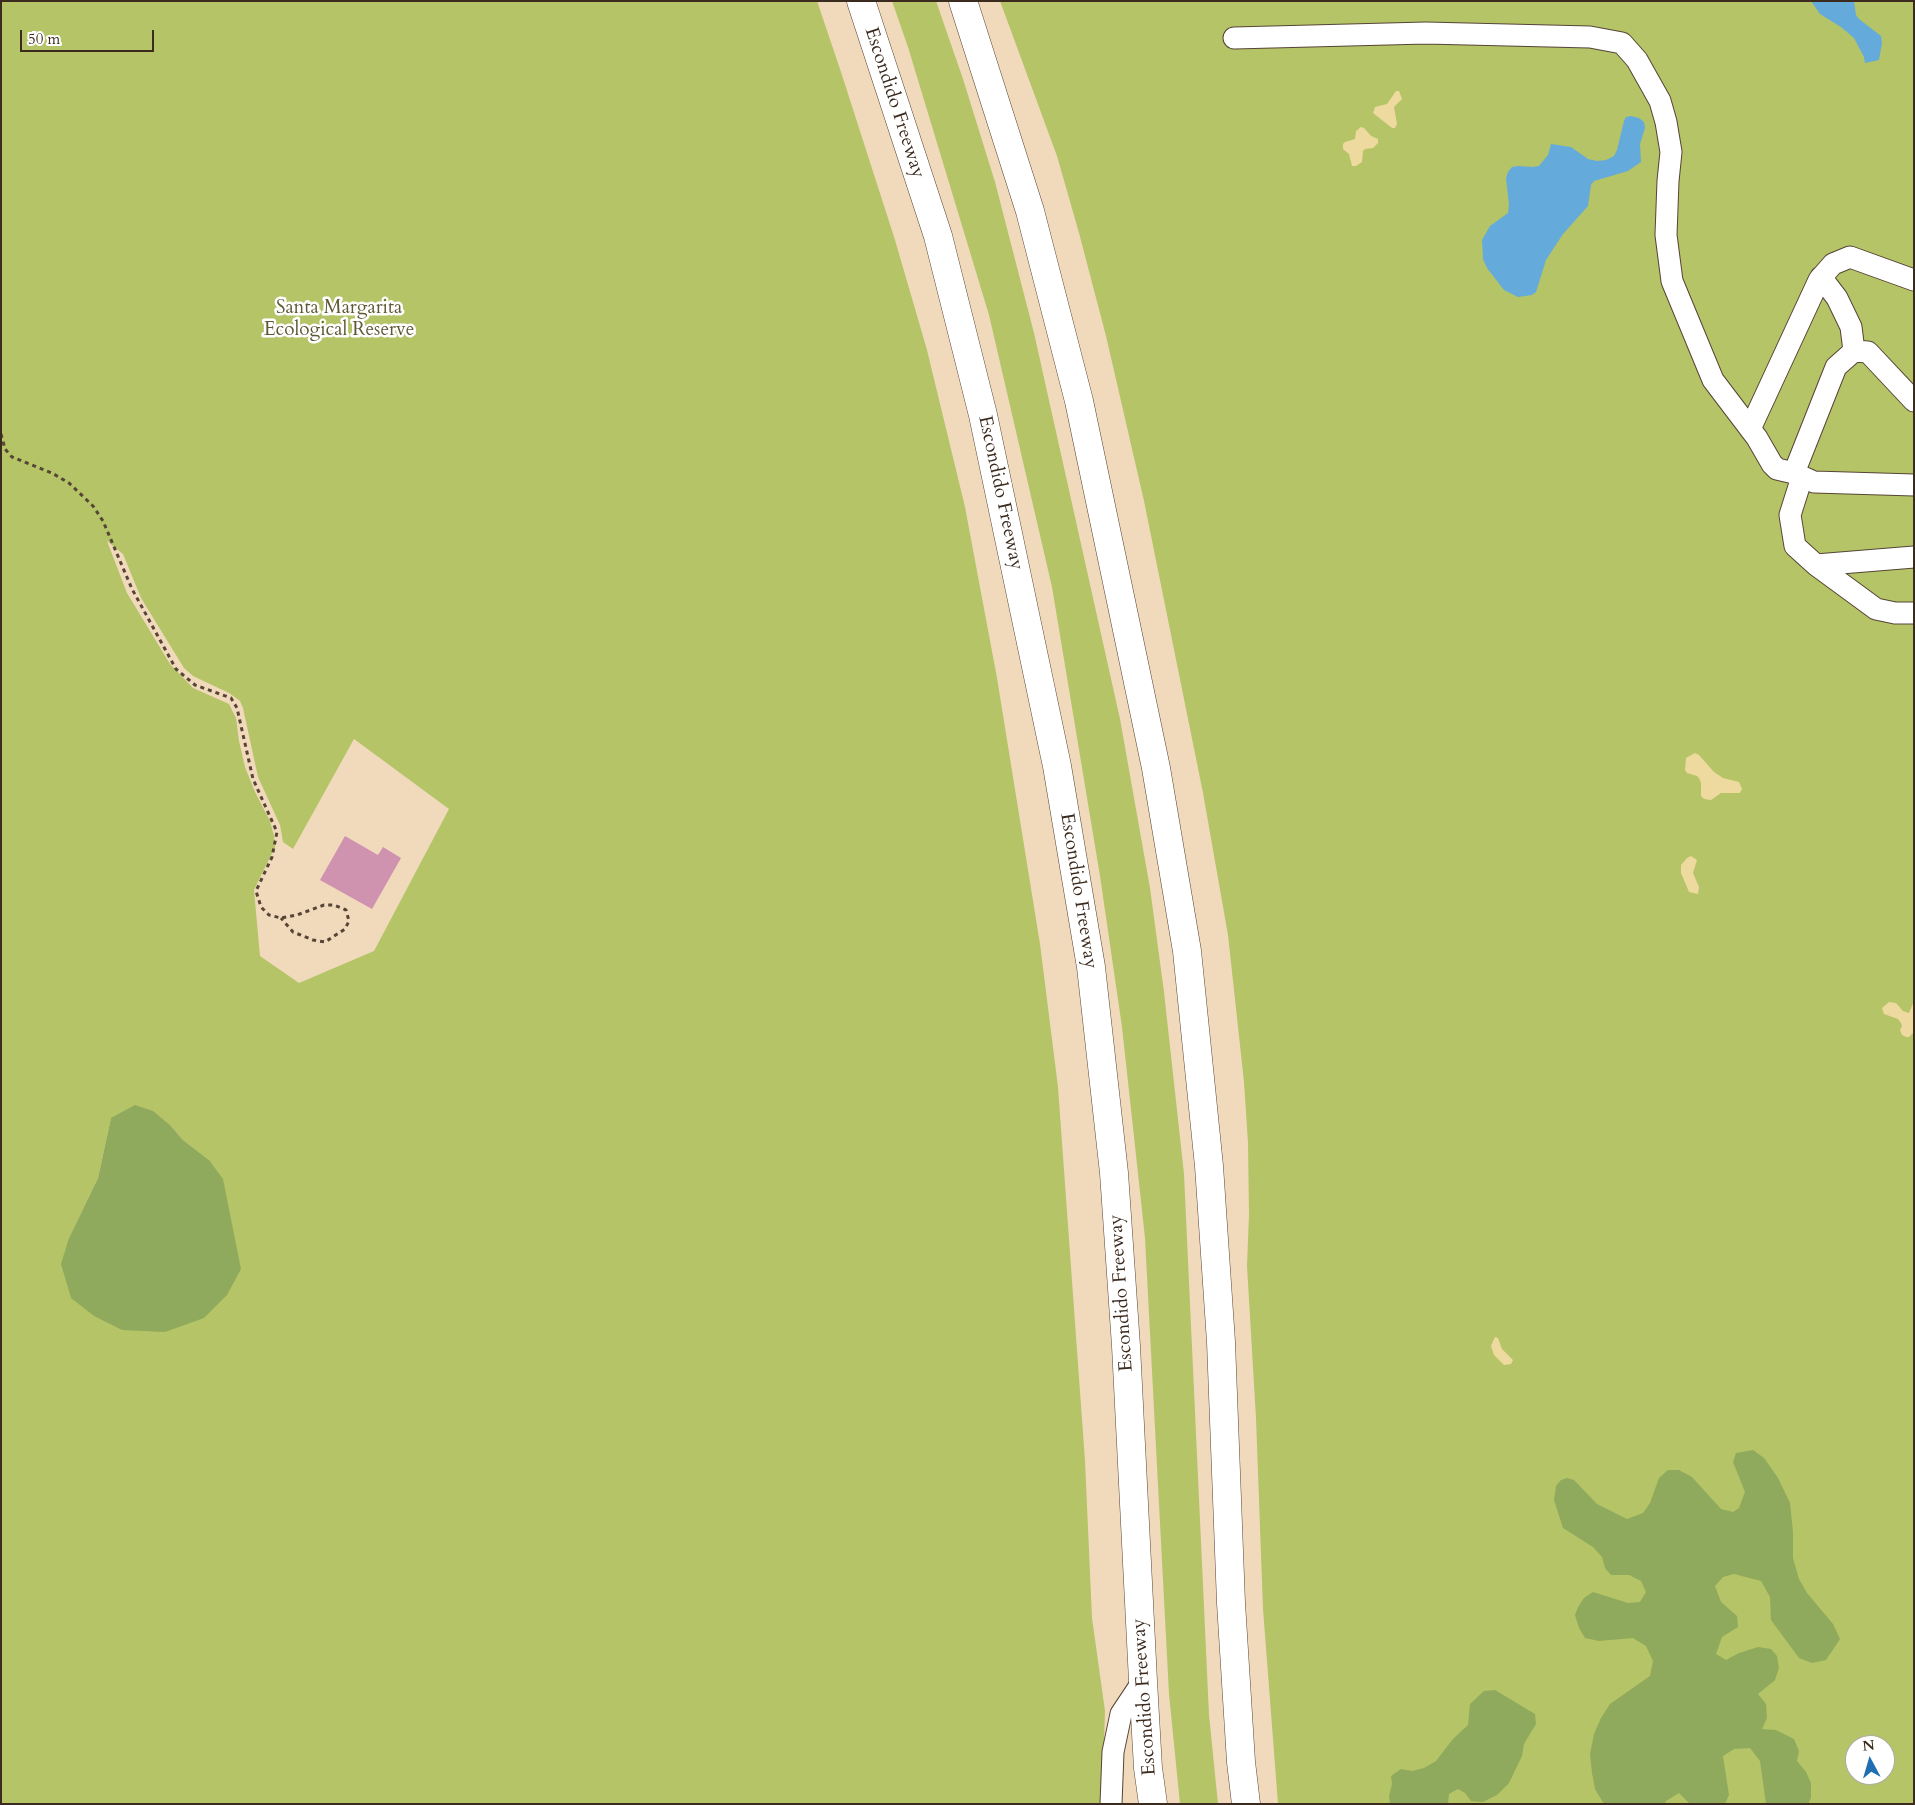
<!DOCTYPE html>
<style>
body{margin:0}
#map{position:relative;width:1915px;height:1805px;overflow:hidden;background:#f1dabb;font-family:Cardo,serif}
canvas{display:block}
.frame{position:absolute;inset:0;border:2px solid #3b2a1e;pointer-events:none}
.north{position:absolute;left:1845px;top:1735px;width:50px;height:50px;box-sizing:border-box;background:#fff;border:1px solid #b1aaa5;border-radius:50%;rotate:354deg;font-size:14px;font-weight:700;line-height:20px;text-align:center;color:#3b2a1e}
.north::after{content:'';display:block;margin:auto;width:18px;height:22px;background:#1f6fb2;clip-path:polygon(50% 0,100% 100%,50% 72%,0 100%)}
.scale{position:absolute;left:20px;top:30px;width:134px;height:22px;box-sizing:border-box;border:2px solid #3b2a1e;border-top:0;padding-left:6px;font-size:15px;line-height:18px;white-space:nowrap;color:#3b2a1e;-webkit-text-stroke:4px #fff;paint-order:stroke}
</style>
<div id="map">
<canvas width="1915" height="1805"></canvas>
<div class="frame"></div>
<div class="north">N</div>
<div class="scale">50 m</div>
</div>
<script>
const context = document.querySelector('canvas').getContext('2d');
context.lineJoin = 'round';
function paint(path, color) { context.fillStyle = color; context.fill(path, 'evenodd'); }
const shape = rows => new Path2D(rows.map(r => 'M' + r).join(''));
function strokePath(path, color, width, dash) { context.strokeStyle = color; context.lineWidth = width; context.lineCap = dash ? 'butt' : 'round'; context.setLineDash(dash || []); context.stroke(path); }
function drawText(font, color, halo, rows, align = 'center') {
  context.font = font + ' Cardo,serif'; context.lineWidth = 5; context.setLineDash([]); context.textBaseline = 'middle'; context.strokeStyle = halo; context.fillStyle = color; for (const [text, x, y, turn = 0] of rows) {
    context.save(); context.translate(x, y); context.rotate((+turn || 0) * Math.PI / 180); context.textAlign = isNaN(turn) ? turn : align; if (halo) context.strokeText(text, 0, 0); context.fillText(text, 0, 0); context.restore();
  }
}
paint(shape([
 [1,1,817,1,841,72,895,240,927,350,965,507,997,678,1040,944,1058,1087,1085,1461,1092,1618,1105,1711,1102,1804,1,1804],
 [107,541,123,554,141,598,184,668,193,676,229,693,240,701,243,708,258,777,280,825,283,842,293,849,354,739,449,809,374,951,299,983,260,956,254,890,275,847,274,836,270,821,255,792,245,767,239,741,236,718,229,704,193,688,170,664,127,593],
 [111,1118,171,1126,183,1140,209,1160,69,1238,98,1178],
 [892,1,936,1,963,79,995,182,1034,333,1120,719,1150,888,1164,992,1184,1174,1209,1715,1218,1804,1180,1804,1169,1694,1145,1238,1135,1146,1122,1027,1100,876,1052,587,989,315,908,47],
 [1000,1,1914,1,1914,1804,1278,1804,1263,1609,1256,1418,1247,1266,1249,1215,1248,1143,1244,1082,1228,935,1203,793,1144,501,1106,336,1079,233,1057,156],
 [1855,1745,1885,1745,1885,1775,1855,1775]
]), '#b4c467');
paint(shape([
 [135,1105,153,1111,171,1126,183,1140,209,1160,223,1179,241,1269,227,1295,204,1318,165,1332,122,1330,94,1316,71,1298,61,1264,69,1238,98,1178,111,1118],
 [1753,1450,1764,1458,1778,1478,1790,1503,1793,1532,1793,1558,1799,1579,1807,1593,1833,1624,1840,1639,1826,1660,1812,1663,1799,1658,1771,1620,1770,1597,1761,1581,1734,1574,1723,1577,1715,1586,1721,1602,1737,1616,1738,1627,1722,1637,1716,1654,1726,1660,1739,1653,1758,1647,1771,1649,1777,1656,1779,1668,1775,1680,1758,1694,1766,1704,1767,1718,1762,1729,1776,1730,1794,1739,1799,1751,1797,1761,1806,1772,1811,1783,1811,1798,1808,1804,1766,1804,1760,1761,1750,1748,1734,1749,1723,1756,1729,1795,1725,1804,1690,1804,1679,1793,1666,1801,1665,1804,1604,1804,1595,1789,1592,1773,1590,1754,1594,1734,1601,1718,1610,1704,1650,1676,1653,1661,1646,1646,1633,1638,1599,1641,1585,1638,1579,1628,1575,1615,1578,1607,1584,1598,1593,1592,1628,1603,1640,1602,1646,1592,1641,1581,1629,1575,1611,1575,1605,1568,1602,1557,1593,1547,1563,1528,1554,1500,1556,1486,1561,1480,1567,1478,1574,1480,1597,1504,1627,1519,1643,1513,1650,1503,1659,1478,1668,1470,1679,1470,1692,1477,1721,1509,1733,1512,1739,1508,1745,1492,1733,1462,1736,1453],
 [1495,1690,1535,1714,1536,1724,1524,1744,1522,1756,1509,1783,1497,1795,1483,1802,1471,1801,1465,1793,1458,1789,1449,1794,1448,1804,1390,1804,1389,1796,1392,1784,1391,1776,1401,1769,1412,1771,1424,1768,1436,1761,1453,1739,1468,1725,1470,1704,1484,1691]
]), '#8faa5c');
paint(shape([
 [1396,91,1399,91,1402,99,1394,107,1397,124,1395,128,1392,128,1373,113,1375,107,1387,104],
 [1361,127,1364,128,1371,136,1378,139,1378,143,1373,148,1365,149,1363,151,1362,162,1356,166,1352,166,1349,154,1343,149,1343,144,1345,142,1355,139,1356,131],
 [1695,753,1699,755,1714,772,1723,778,1739,782,1742,789,1740,793,1721,793,1711,800,1704,799,1701,796,1701,783,1699,778,1697,776,1687,773,1685,770,1686,758],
 [1691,856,1697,860,1693,873,1699,887,1698,894,1689,892,1681,873,1681,865,1687,858],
 [1914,1001,1914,1032,1909,1037,1906,1037,1902,1035,1900,1030,1902,1026,1901,1023,1898,1019,1884,1014,1882,1008,1889,1002,1896,1003,1903,1011,1909,1013],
 [1495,1337,1498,1338,1502,1349,1513,1360,1511,1364,1504,1365,1494,1355,1491,1346]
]), '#eeda9e');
paint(shape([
 [1811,1,1854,1,1856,15,1859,19,1881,36,1882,43,1879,60,1865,63,1864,57,1854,38,1841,27,1820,14],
 [1631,116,1639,118,1644,122,1645,128,1640,144,1641,162,1628,171,1594,181,1591,185,1588,206,1563,234,1546,260,1536,292,1532,295,1518,297,1504,290,1487,268,1483,259,1482,240,1490,226,1508,213,1509,205,1506,178,1508,172,1512,167,1518,166,1532,167,1539,166,1548,155,1551,144,1571,147,1588,159,1597,161,1606,160,1614,156,1617,150,1624,121,1626,117]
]), '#64aadb');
paint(shape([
 [345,836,378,855,383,847,401,858,372,909,320,880]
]), '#cf92af');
const minor = shape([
 [1234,38,1426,33,1590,37,1622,43,1637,60,1660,101,1666,122,1671,152,1668,181,1666,235,1672,281,1713,380,1757,438,1772,464,1777,469,1794,473,1814,482,1914,485],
 [1821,277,1837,298,1851,327,1854,351],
 [1750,429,1819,280,1833,264,1850,257,1914,280],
 [1794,473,1836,367,1854,351,1868,352,1914,401],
 [1802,477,1790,515,1795,546,1816,565,1876,609,1895,613,1914,613],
 [1816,565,1914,557],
 [1111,1804,1113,1752,1121,1714,1143,1681]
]);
const highway = shape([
 [861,1,938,236,983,415,1057,766,1091,967,1114,1173,1126,1346,1143,1681,1148,1768,1153,1804],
 [963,1,1030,211,1079,401,1156,768,1187,951,1209,1166,1221,1342,1231,1603,1241,1762,1246,1804]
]);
strokePath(minor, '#564436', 23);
strokePath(highway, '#564436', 29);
strokePath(shape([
 [1,434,5,449,12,457,52,473,69,483,93,506,103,521,132,589,176,669,195,685,231,698,237,708,253,779,277,832,272,857,256,891,261,907,269,915,281,918,297,915,324,905,334,905,346,910,349,921,345,929,325,942,313,940,293,932,281,918]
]), '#564436', 3, [4, 4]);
strokePath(minor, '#fff', 21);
strokePath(highway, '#fff', 28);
drawText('19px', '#3b2a1e', '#fff', [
 ["Escondido Freeway",894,103,72],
 ["Escondido Freeway",1000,493,78],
 ["Escondido Freeway",1078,891,81],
 ["Escondido Freeway",1122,1293,-94],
 ["Escondido Freeway",1145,1697,-94]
]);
drawText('19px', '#5f5834', '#fff', [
 ["Santa Margarita",339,309],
 ["Ecological Reserve",339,331]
]);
</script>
